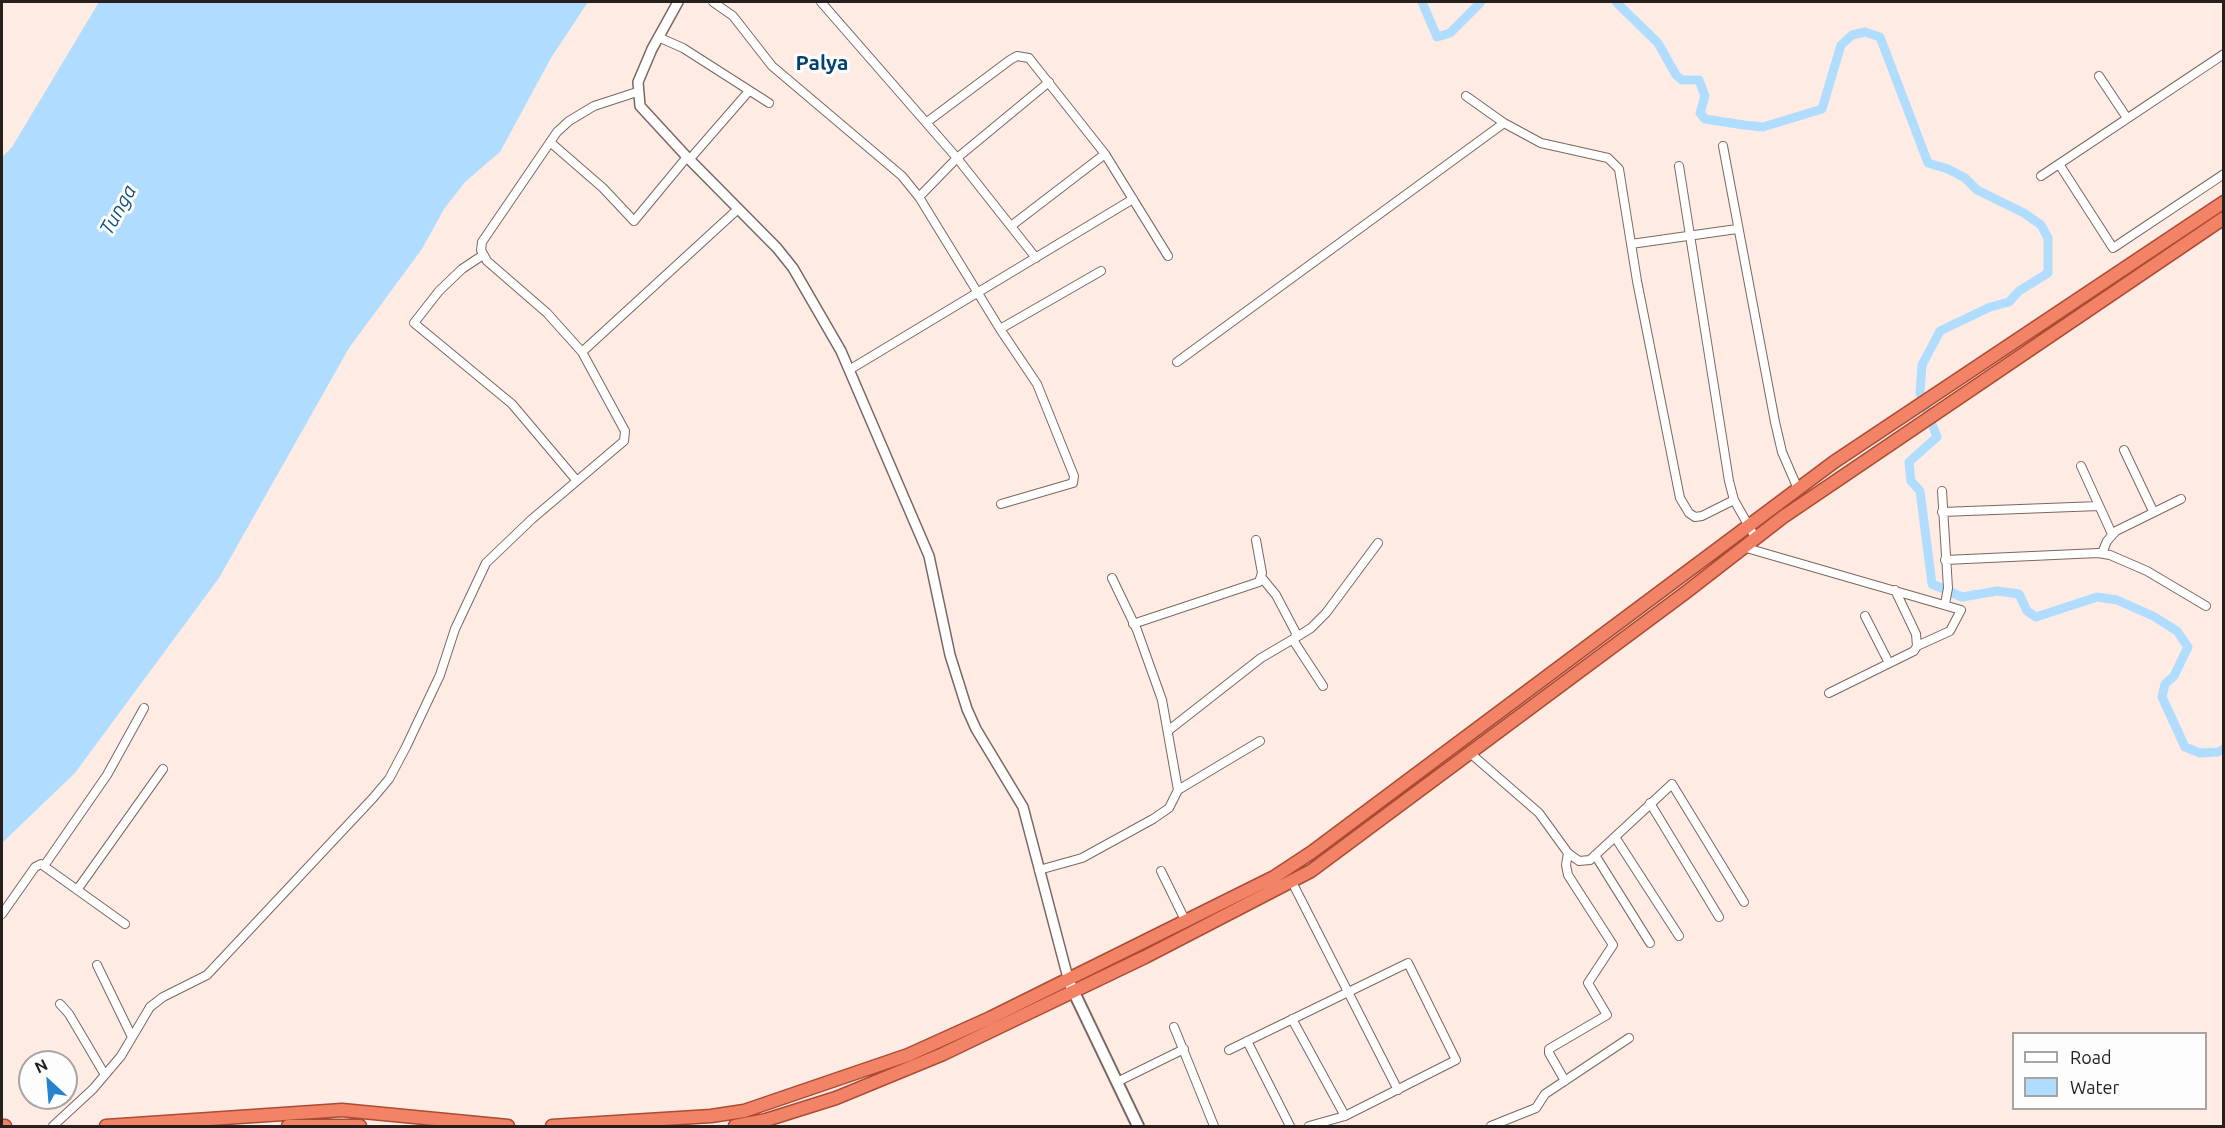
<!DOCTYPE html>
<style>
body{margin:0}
#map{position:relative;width:2225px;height:1128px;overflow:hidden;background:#feece4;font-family:Ubuntu,sans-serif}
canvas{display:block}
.frame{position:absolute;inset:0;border:3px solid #271f1b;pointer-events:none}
.legend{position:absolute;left:2012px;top:1032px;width:195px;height:78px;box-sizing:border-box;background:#fdfdfd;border:2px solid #a7a4a3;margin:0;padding:8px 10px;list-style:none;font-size:18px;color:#271f1b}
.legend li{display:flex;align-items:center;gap:12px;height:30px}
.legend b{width:30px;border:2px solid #a7a4a3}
.north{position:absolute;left:18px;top:1050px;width:60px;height:60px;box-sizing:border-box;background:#fdfdfd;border:2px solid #a7a4a3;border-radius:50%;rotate:334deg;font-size:16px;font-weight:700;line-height:24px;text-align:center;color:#271f1b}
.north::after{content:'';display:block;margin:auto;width:21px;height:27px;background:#2582cf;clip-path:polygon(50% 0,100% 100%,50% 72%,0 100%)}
</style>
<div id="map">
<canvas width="2225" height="1128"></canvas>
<div class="frame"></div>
<ul class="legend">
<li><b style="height:8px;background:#fff"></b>Road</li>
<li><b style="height:16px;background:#b0ddff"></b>Water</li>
</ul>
<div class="north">N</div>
</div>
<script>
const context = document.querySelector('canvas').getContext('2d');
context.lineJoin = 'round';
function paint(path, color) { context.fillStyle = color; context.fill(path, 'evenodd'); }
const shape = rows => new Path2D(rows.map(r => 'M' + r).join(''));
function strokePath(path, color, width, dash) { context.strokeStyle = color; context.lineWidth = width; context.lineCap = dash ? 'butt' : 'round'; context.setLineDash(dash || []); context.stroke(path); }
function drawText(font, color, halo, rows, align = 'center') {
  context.font = font + ' Ubuntu,sans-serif'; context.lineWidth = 6; context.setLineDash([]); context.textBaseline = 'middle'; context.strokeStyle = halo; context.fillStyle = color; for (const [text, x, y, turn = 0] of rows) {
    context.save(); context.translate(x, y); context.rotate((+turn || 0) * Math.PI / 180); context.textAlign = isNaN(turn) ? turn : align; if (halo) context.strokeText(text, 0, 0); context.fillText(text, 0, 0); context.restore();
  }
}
paint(shape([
 [99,2,588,2,551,58,500,152,465,182,444,209,422,249,349,348,219,578,75,773,2,843,2,157,12,147]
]), '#b0ddff');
strokePath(shape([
 [1422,2,1437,37,1450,33,1481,2],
 [1616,2,1658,43,1676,75,1682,80,1699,80,1705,96,1700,113,1705,119,1744,125,1763,127,1822,109,1841,45,1852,35,1865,32,1880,37,1928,163,1948,169,1965,178,1977,190,2024,213,2041,225,2048,238,2048,273,2019,291,2009,302,1990,307,1940,331,1922,365,1920,393,1937,437,1909,462,1911,481,1920,491,1932,584,1962,597,1997,591,2019,594,2027,611,2036,617,2097,597,2117,600,2153,616,2177,631,2188,647,2174,676,2165,684,2162,697,2185,747,2200,753,2218,752,2224,749]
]), '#b0ddff', 9);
const minor = shape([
 [713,2,733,16,772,66,902,176,919,197,1000,329,1037,384,1074,476,1073,483,1001,504],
 [821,2,957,158,1036,258],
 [658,37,683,48,769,103],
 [2099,76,2127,118],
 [1466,96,1504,123,1541,143,1608,158,1619,169,1637,281,1680,498,1689,513,1695,517,1702,516,1734,500],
 [927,122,1010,60,1017,56,1029,58,1105,154,1168,256],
 [550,142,603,188,634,221,687,157],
 [1723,146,1775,422,1782,452,1798,489],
 [689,160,749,91],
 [2059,164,2113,248,2224,174],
 [1679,166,1729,481,1734,500,1755,537],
 [2041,176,2224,54],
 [919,197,957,158,1049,82],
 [1011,226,1105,154],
 [1631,244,1737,229],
 [483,255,462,269,439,291,414,323,512,404,577,481],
 [1000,329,1101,271],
 [582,352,738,209],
 [1177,362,1504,123],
 [849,370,1133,199],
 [2124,450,2153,511],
 [2081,466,2112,534],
 [1942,491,1948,588,1945,604],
 [1942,512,2099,506],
 [1743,547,1961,610,1950,631,1917,646],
 [2102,553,2107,541,2116,531,2181,499],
 [1945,560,2098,553,2110,555,2147,571,2206,606],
 [1865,616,1889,663],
 [1133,624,1259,582,1262,573,1256,540],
 [1295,638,1311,628,1326,613,1378,543],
 [1293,640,1323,686],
 [1829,693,1914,651,1917,646,1916,634,1895,590],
 [1169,730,1261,658,1295,638,1296,633,1276,595,1262,578],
 [1470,753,1539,813,1568,853,1579,861,1590,860,1672,784,1744,902],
 [1178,790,1260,741],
 [1650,803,1719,917],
 [1615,837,1679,936],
 [1595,855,1650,943],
 [44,866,107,775,144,708],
 [1039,870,1082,858,1153,819,1169,808,1178,790,1162,700,1137,630,1112,578],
 [1161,871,1185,920],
 [1292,882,1398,1090],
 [77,890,163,769],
 [2,914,35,867,41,864,125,924],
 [97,965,132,1037],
 [60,1004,69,1014,105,1075],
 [1292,1019,1345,1116],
 [1174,1027,1214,1126],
 [1247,1041,1290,1126],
 [1229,1050,1408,963,1456,1060,1345,1116,1309,1126],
 [1565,1081,1549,1053,1549,1049,1607,1015,1588,983,1613,945,1568,875,1566,865,1568,853],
 [1117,1082,1184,1049],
 [53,1126,93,1089,121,1056,150,1007,163,997,207,975,373,798,389,779,406,747,440,675,455,629,486,563,532,519,624,441,625,431,582,352,547,313,487,261,481,250,482,242,557,132,569,121,594,106,637,92],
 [1491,1126,1536,1108,1545,1094,1629,1038]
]);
const tertiary = shape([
 [678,2,652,49,638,82,640,106,687,157,777,248,793,268,841,351,929,556,950,655,967,709,976,729,1023,807,1068,978]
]);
const secondary = shape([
 [1070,984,1138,1126]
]);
const trunk = shape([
 [2,1126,5,1126],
 [106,1126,342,1110,508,1126],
 [288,1126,360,1126],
 [552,1126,711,1116,744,1111,908,1055,990,1018,1274,877,1312,852,1834,462,2224,202],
 [735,1126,766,1120,836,1098,943,1054,1145,957,1311,871,1685,593,1783,517,2224,218]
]);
strokePath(minor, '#7b675f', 10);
strokePath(tertiary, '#7b675f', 12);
strokePath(secondary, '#7b675f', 14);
strokePath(trunk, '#aa4c34', 15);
strokePath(minor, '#fff', 8);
strokePath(tertiary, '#fff', 9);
strokePath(secondary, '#fff', 10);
strokePath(trunk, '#f38367', 12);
drawText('italic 20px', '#13547c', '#fdfdfd', [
 ["Tunga",118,210,-61]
]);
drawText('bold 21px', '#014271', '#fdfdfd', [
 ["Palya",822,63]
]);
</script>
